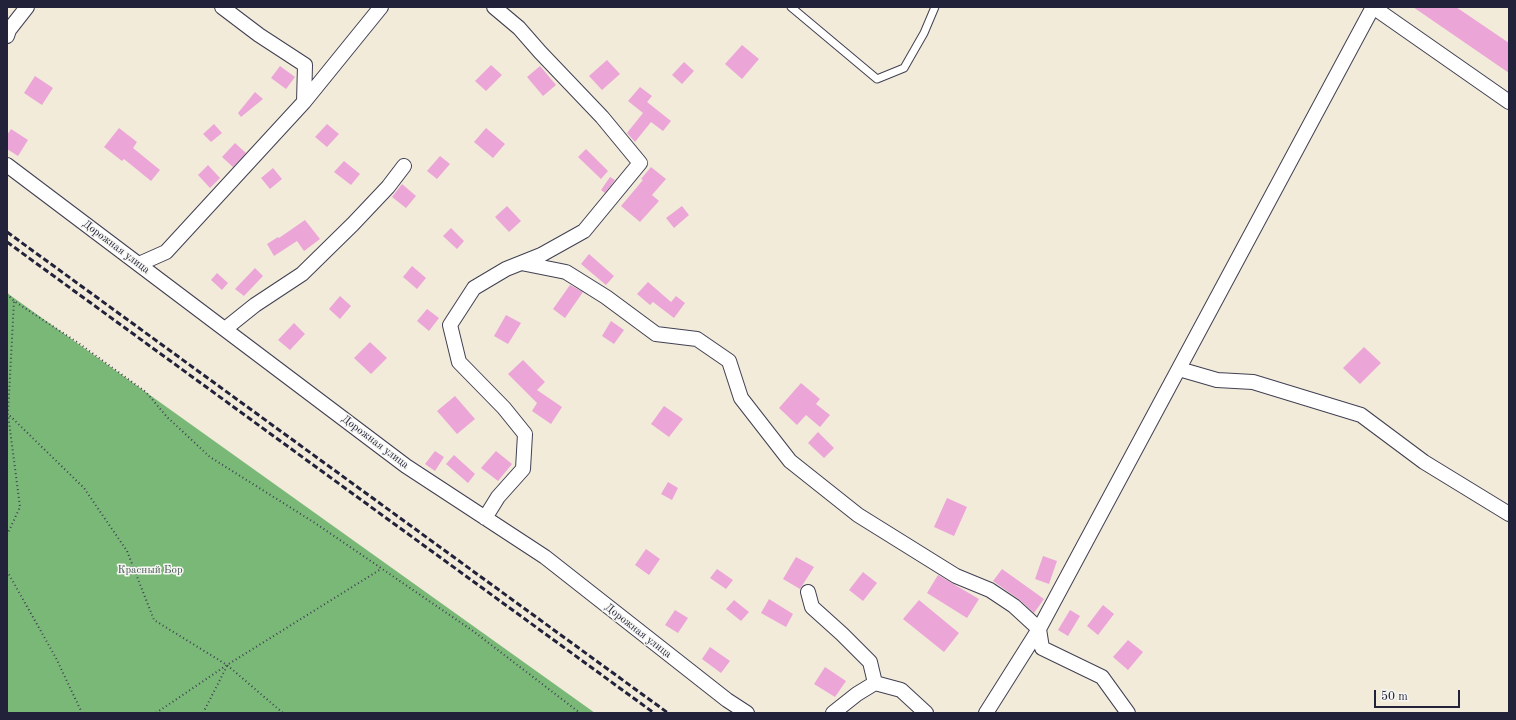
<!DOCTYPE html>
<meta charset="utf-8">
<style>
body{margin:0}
#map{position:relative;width:1516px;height:720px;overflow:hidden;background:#f2ebda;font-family:"Old Standard TT",serif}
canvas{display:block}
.frame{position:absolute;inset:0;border:8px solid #22223b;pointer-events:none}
.scale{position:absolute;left:1374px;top:690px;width:86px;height:18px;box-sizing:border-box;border:2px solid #22223b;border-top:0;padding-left:5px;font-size:12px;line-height:14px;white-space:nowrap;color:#22223b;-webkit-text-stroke:3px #f6f6f2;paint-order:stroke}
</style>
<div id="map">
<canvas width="1516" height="720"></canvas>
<div class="frame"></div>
<div class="scale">50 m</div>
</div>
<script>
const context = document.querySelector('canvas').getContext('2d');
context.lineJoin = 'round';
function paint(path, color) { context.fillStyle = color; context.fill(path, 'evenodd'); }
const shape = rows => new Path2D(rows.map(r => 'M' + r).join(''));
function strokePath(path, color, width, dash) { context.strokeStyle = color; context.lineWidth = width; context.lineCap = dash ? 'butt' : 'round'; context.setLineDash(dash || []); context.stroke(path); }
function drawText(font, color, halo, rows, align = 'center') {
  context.font = font + ' "Old Standard TT",serif'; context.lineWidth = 3; context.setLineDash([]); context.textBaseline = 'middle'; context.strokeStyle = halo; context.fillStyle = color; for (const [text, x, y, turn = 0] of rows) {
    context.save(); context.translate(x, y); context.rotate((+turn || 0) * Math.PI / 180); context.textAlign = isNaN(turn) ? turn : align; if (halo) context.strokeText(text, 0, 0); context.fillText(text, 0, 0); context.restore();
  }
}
paint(shape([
 [7,293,595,713,7,713]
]), '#7ab878');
paint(shape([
 [1413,7,1456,7,1509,43,1509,73],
 [742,45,759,59,742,79,725,64],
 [607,60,620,74,602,90,589,76],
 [684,62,694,71,682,84,672,75],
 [491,65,502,75,486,91,475,81],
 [280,66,295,77,286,89,271,78],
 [540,66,556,85,543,96,527,77],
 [35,76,53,88,42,105,24,93],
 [640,87,652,96,647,102,671,121,663,131,651,122,635,142,627,133,643,113,628,101],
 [255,92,263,99,241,117,238,113],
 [214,124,222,133,211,142,203,134],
 [327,124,339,134,327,147,315,137],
 [119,128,137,142,133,148,160,170,151,181,124,159,122,161,104,147],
 [486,128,505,144,493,158,474,142],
 [11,129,28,140,18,156,7,149,7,135],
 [235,143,246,153,233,167,222,157],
 [586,149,608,171,601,179,578,157],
 [440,156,450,164,437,179,427,171],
 [344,161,360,174,351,185,334,172],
 [208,165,220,178,210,188,198,175],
 [651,167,666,179,652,195,659,201,640,222,621,206,643,180,641,179],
 [273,168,282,179,270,189,261,178],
 [610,177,615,180,605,193,601,190],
 [402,184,416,196,406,208,392,197],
 [507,206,521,221,509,232,495,217],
 [682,206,689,215,674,228,666,218],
 [305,220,320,239,304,251,297,241,274,256,267,244,278,237,279,238],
 [451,228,464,241,457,249,443,236],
 [589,254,614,276,606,285,581,264],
 [412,266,426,278,417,289,403,277],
 [255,268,263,276,244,296,235,289],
 [217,273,228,283,222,290,211,280],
 [648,282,671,302,676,296,685,303,674,318,653,302,650,305,637,294],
 [570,285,583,292,565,318,553,309],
 [340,296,351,306,340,319,329,309],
 [427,309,439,318,429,331,417,321],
 [506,315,521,323,508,344,494,336],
 [611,321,624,330,614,344,602,336],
 [294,323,305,334,290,350,278,340],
 [370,342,387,358,371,374,354,358],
 [1364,347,1381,363,1360,384,1343,368],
 [523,360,545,382,537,390,562,407,551,424,532,411,537,403,508,374],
 [801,383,820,399,816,404,830,415,820,427,806,415,797,425,779,408],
 [455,396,475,419,457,434,437,411],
 [664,406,683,419,669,437,651,424],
 [818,432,834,448,824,458,808,443],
 [435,451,444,457,435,471,425,464],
 [496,451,512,464,498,481,481,468],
 [454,455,475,474,468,483,446,464],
 [668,482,678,488,672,500,661,494],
 [947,498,967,507,954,536,934,527],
 [646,549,660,559,649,575,635,565],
 [1043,556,1057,561,1049,584,1035,579],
 [796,557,814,567,800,589,783,579],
 [717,569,733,580,726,589,710,578],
 [1002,569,1044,599,1034,613,1020,600,993,581],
 [863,572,877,583,863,601,849,590],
 [938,575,979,599,967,618,927,593],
 [769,599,793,614,786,627,761,613],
 [734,600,749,612,741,621,726,609],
 [919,600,959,633,944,652,903,619],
 [1103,605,1114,614,1098,635,1087,626],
 [675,610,688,618,678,633,665,625],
 [1070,610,1080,616,1068,636,1058,630],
 [1128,640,1143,652,1128,670,1113,657],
 [710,647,730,661,721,673,702,659],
 [825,667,846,681,835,697,814,684]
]), '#eba5d7');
const service = shape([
 [791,7,877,79,904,68,924,33,935,7]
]);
const minor = shape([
 [222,7,259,35,305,65,304,102],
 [1373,7,1509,102],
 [7,36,9,30,27,7],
 [7,165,406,466,545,557,727,700,747,713],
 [521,263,566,272,606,297,656,334,697,339,729,361,741,398,790,461,858,515,956,576,990,590,1014,606,1039,629,1042,648,1102,677,1128,713],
 [139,264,166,252,304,102,381,7],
 [225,329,255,305,302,274,353,224,388,187,404,166],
 [1179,369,1217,380,1253,382,1361,415,1424,462,1509,514],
 [485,518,498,497,523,469,525,434,504,408,459,362,450,325,474,288,506,269,541,255,584,231,640,163,602,117,540,52,519,28,494,7],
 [808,592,812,607,842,634,870,662,875,683],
 [833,713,857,694,875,683,901,690,926,713],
 [986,713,1039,629,1373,7]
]);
strokePath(service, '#414053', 9);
strokePath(minor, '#414053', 16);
strokePath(shape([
 [7,294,14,301,77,342,146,392,167,417,210,457,315,523,473,631,580,713],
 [7,413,84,488,127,551,154,620,227,665,283,713],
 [7,535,20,507,8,414,14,301],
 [7,571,56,658,82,713],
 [156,713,227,665,381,569],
 [203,713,227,666]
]), '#414053', 2, [1, 3]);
strokePath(service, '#fff', 7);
strokePath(minor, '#fff', 14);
strokePath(shape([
 [7,232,668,713],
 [7,242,654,713]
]), '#22223b', 3, [6, 3]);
drawText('11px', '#22223b', '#f6f6f2', [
 ["Дорожная улица",116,247,37],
 ["Дорожная улица",375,442,37],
 ["Дорожная улица",638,631,38]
]);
drawText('11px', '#455853', '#f6f6f2', [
 ["Красный Бор",150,570]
]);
</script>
